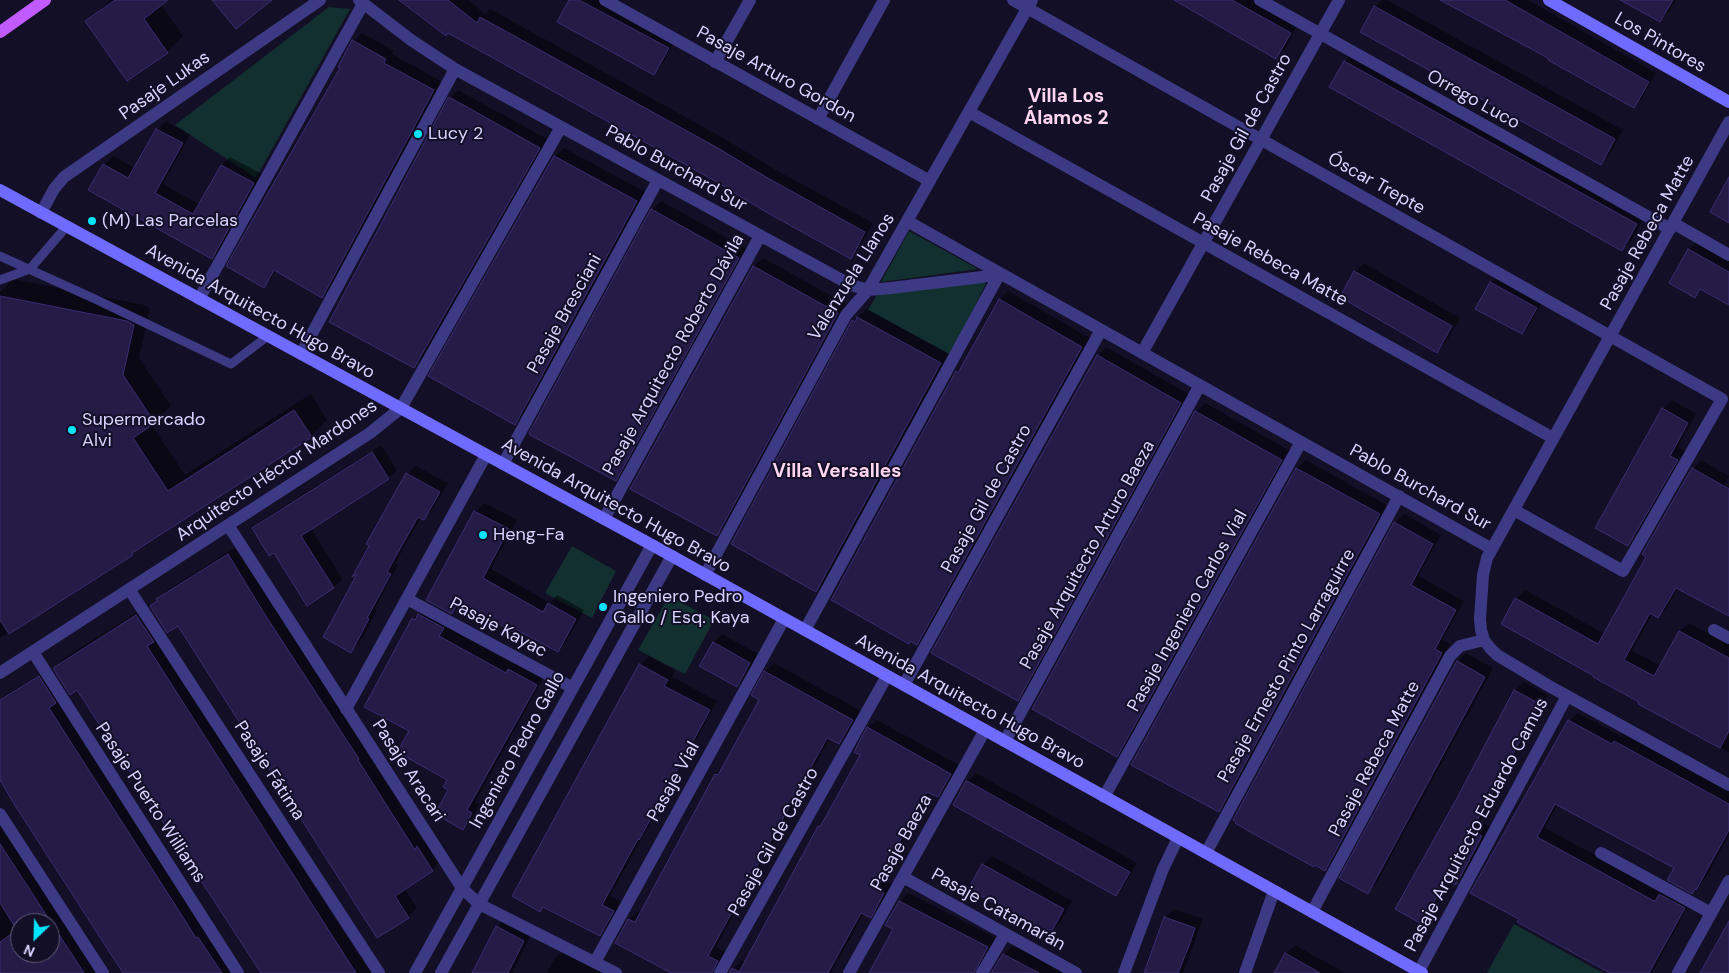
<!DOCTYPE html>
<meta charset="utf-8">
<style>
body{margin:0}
#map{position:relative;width:1729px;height:973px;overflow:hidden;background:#130f26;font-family:"DM Sans",sans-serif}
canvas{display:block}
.north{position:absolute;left:10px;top:913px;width:50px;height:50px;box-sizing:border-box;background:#130f26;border:1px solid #625e7d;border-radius:50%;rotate:204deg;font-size:14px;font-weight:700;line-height:20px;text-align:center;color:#d9d4ff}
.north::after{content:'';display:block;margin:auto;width:18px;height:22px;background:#00e5ff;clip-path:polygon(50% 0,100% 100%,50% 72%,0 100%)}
</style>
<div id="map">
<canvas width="1729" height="973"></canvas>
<div class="north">N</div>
</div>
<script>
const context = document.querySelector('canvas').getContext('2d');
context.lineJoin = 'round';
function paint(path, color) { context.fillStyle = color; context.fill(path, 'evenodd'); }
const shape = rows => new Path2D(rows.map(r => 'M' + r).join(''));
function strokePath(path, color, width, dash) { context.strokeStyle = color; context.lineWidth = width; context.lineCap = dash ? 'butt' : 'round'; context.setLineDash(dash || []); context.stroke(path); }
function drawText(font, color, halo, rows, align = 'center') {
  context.font = font + ' "DM Sans",sans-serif'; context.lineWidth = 4; context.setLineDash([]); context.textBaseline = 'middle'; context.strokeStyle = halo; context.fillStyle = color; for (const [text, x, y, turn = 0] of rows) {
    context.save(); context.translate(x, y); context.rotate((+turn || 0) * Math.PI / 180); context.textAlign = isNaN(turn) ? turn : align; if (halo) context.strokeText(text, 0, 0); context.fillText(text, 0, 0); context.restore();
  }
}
paint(shape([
 [329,7,350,9,256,178,175,125],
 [909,231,978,269,881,282],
 [987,281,951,355,868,310,878,293],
 [572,546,616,571,592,618,545,593],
 [669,596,714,620,685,674,638,650],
 [1514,924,1603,973,1487,973]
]), '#12302f');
paint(shape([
 [110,0,166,0,161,5,183,36,167,52,127,79,87,22],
 [401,0,468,0,485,14,490,9,725,139,774,169,873,223,859,248,851,257],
 [571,0,604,0,676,39,662,64,654,73],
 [1176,0,1256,0,1298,24,1285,49,1276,57],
 [1382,0,1387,0,1623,130,1609,155,1601,164,1375,7],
 [1442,0,1528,0,1656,73,1642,98,1633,106,1550,58],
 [1626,0,1676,0,1669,12,1660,21],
 [362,33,394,51,392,54,442,82,330,288,322,297,276,270,272,277,264,286,353,41],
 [1353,53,1645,216,1631,241,1622,249,1345,61],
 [458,90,547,139,423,358,414,367,449,99],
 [166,121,190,135,163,184,193,201,200,204,222,165,230,157,262,174,221,248,212,257,90,190,104,165,113,156,135,168,157,130],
 [564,148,645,192,524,414,515,423,430,376,555,156],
 [661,201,747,249,624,471,616,479,652,210],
 [1698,241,1729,258,1729,304,1702,289,1695,296,1671,283,1689,250],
 [763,258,846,304,725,526,716,535,632,488,754,266],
 [1364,263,1460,318,1446,342,1437,351,1342,296,1355,271],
 [1500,274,1544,299,1530,324,1522,333,1491,283],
 [13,279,144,305,150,308,139,358,171,406,151,424,185,475,311,394,327,420,311,436,138,548,132,554,0,638,0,292],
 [1008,291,1090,338,925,635,917,644,911,640,909,643,957,372,964,364,1000,300],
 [867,309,949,354,825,582,816,591,853,321],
 [1106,347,1189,394,1026,691,1017,699,1098,356],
 [1672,400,1696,414,1678,447,1685,451,1636,536,1628,545,1663,409],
 [1205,403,1290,451,1125,747,1117,755,1196,412],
 [381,445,397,470,388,478,311,528,342,579,334,587,308,604,274,551,253,528,262,520],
 [1306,460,1388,506,1227,802,1219,811,1133,764,1297,468],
 [1701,460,1729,476,1716,500,1729,506,1729,615,1678,588,1667,608,1658,616,1653,613,1632,651,1661,666,1680,631,1689,623,1729,644,1729,752,1640,704,1641,702,1596,675,1502,624,1516,599,1525,590,1605,634,1648,556,1693,469],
 [416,466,448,483,432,510,424,519,421,517,395,563,398,565,375,609,377,610,360,642,351,651,360,570,407,474],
 [484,503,517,520,491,569,550,603,557,595,584,610,566,642,557,651,463,602,452,612,475,512],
 [1404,514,1441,535,1418,576,1464,601,1442,640,1450,644,1333,861,1325,869,1395,523],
 [237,546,367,750,366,751,424,842,427,839,441,861,432,870,404,888,417,908,408,917,377,936,178,624,151,606,166,591],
 [145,607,155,638,330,911,359,955,362,953,375,973,262,973,77,689,54,668,63,659],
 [422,610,447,627,515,665,518,662,544,676,475,802,480,804,471,820,463,829,448,780,411,731,413,619],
 [722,634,758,654,745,677,737,686,701,666,714,642],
 [1466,653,1493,668,1376,884,1367,892,1458,662],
 [649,656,675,671,672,677,717,701,610,896,622,902,609,926,600,934,545,906,540,910,514,896,640,665],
 [774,663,861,711,848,734,839,743,830,738,716,947,725,952,725,972,731,972,742,960,746,963,819,827,824,822,861,755,868,728,877,720,959,765,947,786,938,795,930,792,882,879,892,884,879,908,870,916,864,913,831,973,673,973,616,943,629,919,638,911,641,913,716,774,724,767,760,699,765,672],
 [48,669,233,973,126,973,0,778,0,699],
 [1524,682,1548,695,1480,821,1490,827,1464,875,1456,884,1449,880,1430,914,1422,922,1458,799,1515,691],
 [1578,713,1621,736,1624,733,1729,791,1729,835,1705,879,1692,892,1675,867,1558,804,1545,828,1663,892,1692,899,1652,973,1613,973,1521,918,1472,892,1569,721],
 [976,773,1137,863,1124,886,1116,895,967,782],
 [0,822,98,973,0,973],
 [20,923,50,923,50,953,20,953],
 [992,856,1072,901,1059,924,1050,932,983,865],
 [908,893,996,938,983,961,974,970,962,973,871,973,895,929,900,902],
 [1174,909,1203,919,1183,973,1146,973,1166,917],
 [505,918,532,932,512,973,474,973,497,927],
 [1295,945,1345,973,1276,973,1286,954],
 [1012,946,1015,948,1017,946,1068,973,993,973,1004,955],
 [563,951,606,973,547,973,554,960]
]), '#0007');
const building = shape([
 [115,0,168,0,144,19,168,53,127,81,85,21,115,0],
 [212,0,272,0,236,29,212,0],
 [399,0,448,0,477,23,480,17,716,147,766,177,865,232,851,259,766,212,717,182,448,33,446,36,399,0],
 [569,0,579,0,669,48,654,75,557,22,569,0],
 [1174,0,1232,0,1291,33,1276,59,1174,0],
 [1440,0,1505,0,1649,82,1634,108,1548,60,1548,58,1440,0],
 [1620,0,1673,0,1660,22,1620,0],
 [1374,6,1615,139,1601,165,1360,32,1374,6],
 [352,40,386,59,384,63,434,90,322,298,274,270,264,288,226,266,340,68,338,67,352,40],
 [1344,61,1637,224,1622,251,1329,87,1344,61],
 [448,98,451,98,540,148,414,368,329,322,448,98],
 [156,129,183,143,155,193,184,209,193,214,221,165,254,183,212,259,88,190,103,164,128,178,156,129],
 [554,156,637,201,515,425,428,376,554,156],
 [1729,177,1729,223,1710,212,1729,177],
 [651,209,739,258,616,481,530,435,529,433,651,209],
 [1688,249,1729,272,1729,305,1700,289,1695,298,1669,283,1688,249],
 [753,266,838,313,717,536,630,489,753,266],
 [1354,271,1452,326,1437,353,1340,297,1354,271],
 [1490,282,1537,308,1522,334,1475,309,1490,282],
 [0,296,127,321,134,325,123,375,155,423,133,438,168,491,294,410,312,437,132,553,133,555,9,634,0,620,0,296],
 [999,299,1082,347,917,645,910,641,909,644,831,600,956,371,958,373,999,299],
 [857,317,941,363,816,592,731,544,852,320,855,322,857,317],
 [1097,355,1181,403,1018,701,931,653,1097,355],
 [1662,408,1688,423,1670,456,1678,460,1628,546,1595,528,1662,408],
 [1195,411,1282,460,1117,757,1032,709,1195,411],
 [372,452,389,479,301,536,334,588,307,606,274,553,269,556,252,528,372,452],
 [1296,468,1380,514,1219,812,1131,765,1296,468],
 [1692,468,1729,489,1729,616,1676,588,1658,618,1650,613,1624,660,1654,676,1679,631,1729,658,1729,731,1720,748,1638,704,1639,702,1593,677,1594,676,1501,624,1515,598,1598,644,1646,557,1642,554,1692,468],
 [406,473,440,492,424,520,418,517,387,572,391,574,367,618,369,619,351,653,323,637,357,574,352,577,369,546,366,544,406,473],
 [474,511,509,529,483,578,543,612,548,603,576,619,558,652,515,629,513,632,462,603,459,608,456,606,452,614,426,600,474,511],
 [1394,522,1433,544,1411,585,1456,610,1435,649,1442,653,1325,871,1315,865,1314,867,1252,833,1235,823,1236,822,1233,820,1394,522],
 [228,554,262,610,359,759,358,760,415,850,417,846,433,871,395,896,409,918,377,938,178,626,167,633,150,606,157,601,156,599,228,554],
 [418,614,444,628,439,636,506,673,508,669,537,685,467,810,472,813,463,830,435,814,448,790,443,787,447,780,397,752,409,731,364,707,412,618,415,620,418,614],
 [136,615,154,642,147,646,356,973,261,973,77,690,70,695,53,668,136,615],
 [713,642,750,663,737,687,699,666,713,642],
 [1457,661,1485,677,1368,894,1339,878,1457,661],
 [639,664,668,680,664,686,710,710,639,840,638,839,602,905,614,911,600,936,543,907,540,912,512,896,639,664],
 [764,671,853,720,839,744,827,738,797,793,708,956,718,961,712,973,671,973,615,943,628,919,635,922,715,774,718,775,759,700,751,695,764,671],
 [39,676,56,703,49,708,179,911,196,938,198,937,222,973,123,973,16,807,0,780,0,700,39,676],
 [1514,690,1540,704,1472,830,1482,836,1456,885,1446,880,1422,924,1395,909,1457,798,1514,690],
 [1568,720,1612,744,1614,741,1729,804,1729,830,1696,890,1695,889,1692,894,1667,880,1674,868,1555,804,1537,837,1654,901,1656,900,1659,894,1685,908,1649,973,1610,973,1517,922,1519,919,1470,893,1568,720],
 [867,727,951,774,938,797,927,792,874,888,884,893,871,918,861,913,828,973,729,973,732,968,739,972,809,843,818,826,820,827,860,755,854,752,867,727],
 [966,781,969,782,1130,872,1116,896,953,805,966,781],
 [0,844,17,870,84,973,0,973,0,942,17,930,0,903,0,844],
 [20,923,50,923,50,953,20,953,20,923],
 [982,864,1064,909,1050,934,968,889,982,864],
 [899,901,988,947,974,973,869,973,893,929,885,925,899,901],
 [1164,917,1195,928,1189,946,1178,973,1144,973,1164,917],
 [1729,921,1729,973,1700,973,1729,921],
 [496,926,524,941,508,973,472,973,496,926],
 [1285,953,1320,973,1274,973,1285,953],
 [1003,954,1039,973,991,973,1003,954]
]);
paint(building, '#241b47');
strokePath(building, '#3b2d73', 1);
strokePath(shape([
 [0,256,95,299,231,364,268,336],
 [0,280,30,269,66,227]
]), '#3d3a85', 9);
strokePath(shape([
 [359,0,411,40,455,69,851,285,868,290,891,288,982,277,1000,273],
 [605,0,930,181],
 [1013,0,1722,399,1623,571,1514,510],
 [1260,0,1670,229],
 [715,62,750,0],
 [969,112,1553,438],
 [818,119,884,0],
 [1729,122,1487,558,1483,575,1480,619,1481,630,1484,640,1490,648,1497,655,1549,686,1729,785],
 [41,213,54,189,64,177,320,0],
 [907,221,1492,549],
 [1673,223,1729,255],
 [199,299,363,4],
 [1142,353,1339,0],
 [301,354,455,69],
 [503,464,658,180],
 [604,519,760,236],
 [228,525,462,888,479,904,616,973],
 [705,575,846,315,868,290,1032,0],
 [129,589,379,973],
 [407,599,573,688],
 [805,630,1000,273],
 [1714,630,1729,638],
 [33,652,238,973],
 [0,673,370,433,401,408,561,127],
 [904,685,1101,330],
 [346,709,486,455],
 [1005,741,1200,385],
 [1104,797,1301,442],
 [0,814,103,973],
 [1206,853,1399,496],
 [1601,853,1711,913],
 [903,877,1076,973],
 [1312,912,1450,656,1460,646,1484,640],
 [595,962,784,619],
 [1419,971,1567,696],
 [415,973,652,545],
 [441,973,672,556],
 [720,973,887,676],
 [849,973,985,730],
 [982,973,1005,934],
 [1124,973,1163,869,1178,838],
 [1245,973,1274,891],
 [1678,973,1729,881]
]), '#3d3a85', 12);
strokePath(shape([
 [1549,0,1729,102],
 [0,190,652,545,1422,973]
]), '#6f6bff', 12);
strokePath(shape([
 [0,32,45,0]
]), '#c25bff', 12);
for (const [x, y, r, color] of [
 [418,134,5,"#00e5ff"],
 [92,221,5,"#00e5ff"],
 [72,430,5,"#00e5ff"],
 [483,535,5,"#00e5ff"],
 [603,607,5,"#00e5ff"]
]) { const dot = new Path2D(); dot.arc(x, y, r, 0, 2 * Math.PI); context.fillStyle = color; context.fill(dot); strokePath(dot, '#130f26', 2); }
drawText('18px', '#d9d4ff', '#130f26', [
 ["Los Pintores",1660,43,30],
 ["Pasaje Arturo Gordon",776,75,29],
 ["Pasaje Lukas",165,86,-35],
 ["Orrego Luco",1473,100,29],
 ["Pasaje Gil de Castro",1247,128,-61],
 ["Pablo Burchard Sur",676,169,29],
 ["Óscar Trepte",1376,184,29],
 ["Pasaje Rebeca Matte",1648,233,-61],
 ["Pasaje Rebeca Matte",1270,260,29],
 ["Valenzuela Llanos",852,277,-58],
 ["Avenida Arquitecto Hugo Bravo",260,312,29],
 ["Pasaje Bresciani",565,314,-61],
 ["Pasaje Arquitecto Roberto Dávila",674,355,-61],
 ["Arquitecto Héctor Mardones",277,471,-34],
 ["Pablo Burchard Sur",1420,488,29],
 ["Pasaje Gil de Castro",987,499,-61],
 ["Avenida Arquitecto Hugo Bravo",616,506,29],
 ["Pasaje Arquitecto Arturo Baeza",1088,555,-61],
 ["Pasaje Ingeniero Carlos Vial",1188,611,-61],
 ["Pasaje Kayac",498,628,28],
 ["Pasaje Ernesto Pinto Larraguirre",1287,666,-61],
 ["Avenida Arquitecto Hugo Bravo",970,702,29],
 ["Ingeniero Pedro Gallo",518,750,-61],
 ["Pasaje Rebeca Matte",1375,759,-62],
 ["Pasaje Fátima",269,771,57],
 ["Pasaje Aracari",408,771,57],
 ["Pasaje Vial",674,782,-61],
 ["Pasaje Puerto Williams",150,803,57],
 ["Pasaje Arquitecto Eduardo Camus",1477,825,-62],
 ["Pasaje Gil de Castro",774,842,-61],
 ["Pasaje Baeza",902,843,-61],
 ["Pasaje Catamarán",998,910,29]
]);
drawText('18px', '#d9d4ff', '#130f26', [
 ["Lucy 2",428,134],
 ["(M) Las Parcelas",102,221],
 ["Supermercado",82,420],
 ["Alvi",82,441],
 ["Heng-Fa",493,535],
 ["Ingeniero Pedro",613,597],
 ["Gallo / Esq. Kaya",613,618]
], 'left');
drawText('bold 19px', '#ffd6f0', '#130f26', [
 ["Villa Los",1066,97],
 ["Álamos 2",1066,119],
 ["Villa Versalles",837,472]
]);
</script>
